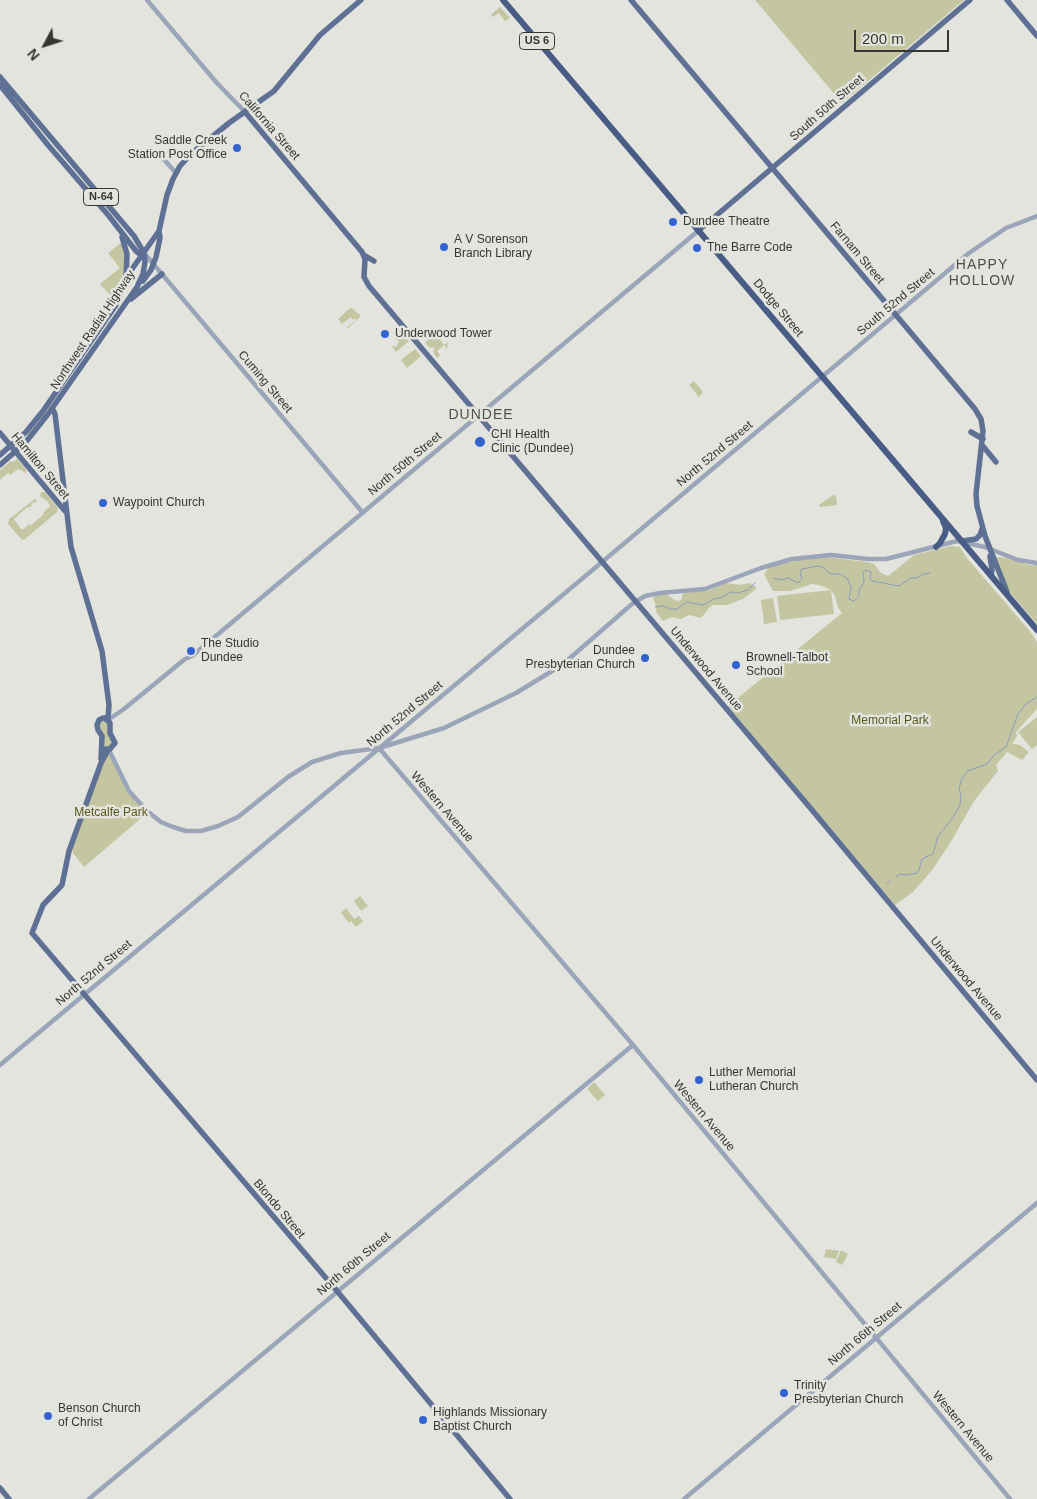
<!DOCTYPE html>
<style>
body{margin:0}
#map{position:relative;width:1037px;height:1499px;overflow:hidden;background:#e3e4dd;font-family:Arial,sans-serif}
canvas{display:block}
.north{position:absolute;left:20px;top:20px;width:50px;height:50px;-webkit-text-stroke:4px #e3e4dd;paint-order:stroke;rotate:230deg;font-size:14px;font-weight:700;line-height:20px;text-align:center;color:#363633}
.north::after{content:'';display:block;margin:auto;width:18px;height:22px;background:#363633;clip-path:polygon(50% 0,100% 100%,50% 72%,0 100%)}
.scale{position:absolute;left:854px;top:30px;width:95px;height:22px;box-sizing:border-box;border:2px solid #363633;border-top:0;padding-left:6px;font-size:15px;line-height:18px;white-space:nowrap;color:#363633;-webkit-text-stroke:4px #e3e4dd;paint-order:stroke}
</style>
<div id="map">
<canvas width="1037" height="1499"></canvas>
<div class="north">N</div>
<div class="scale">200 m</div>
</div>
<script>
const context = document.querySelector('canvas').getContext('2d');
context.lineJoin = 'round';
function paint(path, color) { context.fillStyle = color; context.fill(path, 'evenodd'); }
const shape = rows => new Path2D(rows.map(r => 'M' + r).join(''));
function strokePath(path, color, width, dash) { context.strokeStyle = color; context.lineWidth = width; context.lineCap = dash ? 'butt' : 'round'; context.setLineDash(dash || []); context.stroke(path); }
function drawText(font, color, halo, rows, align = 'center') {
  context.font = font + ' Arial,sans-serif'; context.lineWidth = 5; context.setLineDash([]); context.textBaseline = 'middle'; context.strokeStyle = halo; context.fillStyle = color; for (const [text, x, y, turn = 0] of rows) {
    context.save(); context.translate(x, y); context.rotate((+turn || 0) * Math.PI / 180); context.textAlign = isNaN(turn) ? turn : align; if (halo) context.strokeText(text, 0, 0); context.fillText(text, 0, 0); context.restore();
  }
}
paint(shape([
 [755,0,964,0,842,103],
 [500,7,510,18,505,21,499,13,493,17,491,15],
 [122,242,125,255,125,273,119,293,116,298,114,299,100,284,120,268,108,253],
 [352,308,361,316,347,329,346,328,356,320,355,318,353,320,351,317,342,324,338,319,349,309],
 [438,329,443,334,439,338,444,345,448,342,447,349,444,345,437,351,440,355,437,358,433,352,435,347,430,348,425,343],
 [397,335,400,337,399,340,405,337,409,341,396,352,391,345,396,347,398,344,399,341,396,339],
 [415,349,421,356,407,368,401,360],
 [694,381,703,392,699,397,689,385],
 [16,458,26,469,26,473,18,469,10,475,8,473,0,480,0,470,11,461,12,462,16,460],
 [41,492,45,492,58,508,57,512,24,540,23,539,22,540,8,524,9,519,35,499,37,501,36,503,34,502,31,504,32,506,26,508,14,519,21,529,24,529,29,524,30,526,44,514,43,513,50,506,48,502,40,496],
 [833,495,836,496,837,505,820,507,819,505],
 [951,546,960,547,966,557,1029,630,1037,642,1037,709,1016,732,1017,736,1012,744,1020,745,1029,752,1022,760,1007,752,996,765,998,771,974,801,952,840,933,869,913,892,895,905,728,706,842,613,838,608,835,596,831,590,834,614,780,620,777,596,831,590,819,585,812,584,790,591,773,591,764,574,769,567,803,559,826,557,867,562,874,564,881,573,888,576,914,555],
 [997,557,1006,558,1029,565,1037,565,1037,624,1008,590,996,559],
 [726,583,740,585,749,583,756,587,756,589,743,599,727,605,713,605,710,607,701,618,689,615,681,619,672,617,663,621,656,612,656,606,653,598,655,596,667,594,674,600,679,601,682,599,682,595,684,593,710,590],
 [773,598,777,622,764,624,761,600],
 [1037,717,1037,745,1032,749,1018,732],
 [104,720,108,723,107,733,111,740,112,744,109,747,104,745,104,735,99,727,100,722],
 [110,753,126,790,146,814,84,867,73,853,72,850,105,756],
 [360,896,368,906,361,911,354,901],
 [346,908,354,919,359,916,363,921,356,927,351,921,349,923,341,913],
 [594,1082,605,1095,598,1101,587,1089],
 [826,1249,839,1251,836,1259,824,1257],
 [841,1250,848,1254,842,1265,836,1262]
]), '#c3c6a1');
strokePath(shape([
 [774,578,781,580,788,578,798,583,802,579,800,572,802,569,818,566,824,568,830,574,840,574,847,578,851,587,849,599,854,601,859,596,859,590,864,582,863,572,866,570,871,572,870,578,872,581,899,586,910,578,917,578,923,574,930,573],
 [655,607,663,606,670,609,677,609,687,602,703,605,714,599,722,597,731,592,737,593,748,590,755,583],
 [896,877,900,874,906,875,917,873,919,870,922,859,933,854,938,836,952,819,960,805,961,796,959,789,962,778,968,771,987,764,993,756,1006,747,1018,714,1026,704,1037,697],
 [887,883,890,881]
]), '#8b9cbc', 1);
strokePath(shape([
 [147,0,216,82,245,112],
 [160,155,176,173],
 [145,254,363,513],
 [108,720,124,709,185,659,192,656,698,231],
 [379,748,633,1045,1010,1499],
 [109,750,129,791,147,811,161,822,173,827,186,831,201,831,218,826,238,817,288,777,312,762,341,753,379,748,444,728,516,693,562,665,632,604,645,596,660,593,705,589,761,568,792,559,831,555,868,559,886,559,957,541,985,547,1018,560,1037,563],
 [0,1065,589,573,969,253,1006,228,1037,216],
 [89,1499,633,1045],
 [684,1499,1037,1203]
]), '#9aa5b9', 4.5);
strokePath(shape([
 [631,0,975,409,981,419,983,431,976,494,977,506,985,536,1007,592],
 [1007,0,1037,36],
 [0,77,134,236,144,253,145,262,143,274,137,287,48,414,25,443,0,465],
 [0,85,48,145,109,216,136,251,144,258],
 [245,112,362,252,365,259,364,277,369,286,812,810,1037,1080],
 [698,231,970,0],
 [122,237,127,254,126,279],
 [364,255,374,261],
 [143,281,151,270,156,257,160,238,159,231,167,195,173,179,180,166,191,154,229,123,274,91,320,35,361,0],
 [131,299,162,274],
 [52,408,55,414,71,547,102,651,109,705,108,719],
 [971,432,983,439],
 [0,433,65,511],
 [982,445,996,462],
 [0,455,26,432,43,411,116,305,132,269,159,231],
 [962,541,976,539,980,535,982,529],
 [990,556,992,570,991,576],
 [104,749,110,749,115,743,110,733,110,723,105,718],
 [108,750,101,763,69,851,62,885,43,905,32,933,337,1291,510,1499],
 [101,759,102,736,98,730,97,725,99,720,103,718],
 [0,1488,9,1499]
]), '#5e7094', 5.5);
strokePath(shape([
 [503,0,1037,630],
 [936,547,940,543,945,534,946,528,943,521]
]), '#485c86', 6);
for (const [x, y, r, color] of [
 [237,148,5,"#3362d1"],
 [673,222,5,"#3362d1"],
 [444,247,5,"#3362d1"],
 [697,248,5,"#3362d1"],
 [385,334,5,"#3362d1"],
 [480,442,6,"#3362d1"],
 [103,503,5,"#3362d1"],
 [191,651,5,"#3362d1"],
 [645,658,5,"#3362d1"],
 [736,665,5,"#3362d1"],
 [699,1080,5,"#3362d1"],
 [784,1393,5,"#3362d1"],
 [48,1416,5,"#3362d1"],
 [423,1420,5,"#3362d1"]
]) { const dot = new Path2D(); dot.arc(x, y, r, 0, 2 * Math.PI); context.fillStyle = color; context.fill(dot); strokePath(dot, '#e3e4dd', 2); }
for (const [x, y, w] of [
 [537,41,35],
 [101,197,35]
]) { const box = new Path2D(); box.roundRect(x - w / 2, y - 8.5, w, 17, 4); context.fillStyle = '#e3e4dd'; context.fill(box); strokePath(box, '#363633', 1); }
drawText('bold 11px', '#363633', null, [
 ["US 6",537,41],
 ["N-64",101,197]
]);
drawText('12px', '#363633', '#e3e4dd', [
 ["South 50th Street",827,108,-41],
 ["California Street",269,126,49],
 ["Farnam Street",857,253,50],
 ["South 52nd Street",896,302,-40],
 ["Dodge Street",778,308,50],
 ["Northwest Radial Highway",93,330,-56],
 ["Cuming Street",265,382,50],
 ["North 52nd Street",715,454,-40],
 ["North 50th Street",405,464,-40],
 ["Hamilton Street",40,466,50],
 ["Underwood Avenue",706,669,50],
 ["North 52nd Street",405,714,-40],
 ["Western Avenue",442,807,49],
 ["North 52nd Street",94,973,-40],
 ["Underwood Avenue",966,979,50],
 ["Western Avenue",704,1116,50],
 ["Blondo Street",279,1209,50],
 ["North 60th Street",354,1264,-40],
 ["North 66th Street",865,1334,-40],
 ["Western Avenue",963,1427,50]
]);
drawText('12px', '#363633', '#e3e4dd', [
 ["Saddle Creek",227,141,"right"],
 ["Station Post Office",227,155,"right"],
 ["Dundee Theatre",683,222],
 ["A V Sorenson",454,240],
 ["Branch Library",454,254],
 ["The Barre Code",707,248],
 ["Underwood Tower",395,334],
 ["CHI Health",491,435],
 ["Clinic (Dundee)",491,449],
 ["Waypoint Church",113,503],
 ["The Studio",201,644],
 ["Dundee",201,658],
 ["Dundee",635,651,"right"],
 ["Presbyterian Church",635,665,"right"],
 ["Brownell-Talbot",746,658],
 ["School",746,672],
 ["Luther Memorial",709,1073],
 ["Lutheran Church",709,1087],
 ["Trinity",794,1386],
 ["Presbyterian Church",794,1400],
 ["Benson Church",58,1409],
 ["of Christ",58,1423],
 ["Highlands Missionary",433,1413],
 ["Baptist Church",433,1427]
], 'left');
drawText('12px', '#58591c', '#e3e4dd', [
 ["Memorial Park",890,721],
 ["Metcalfe Park",111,813]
]);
context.letterSpacing = '1px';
drawText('14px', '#4f504a', '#e3e4dd', [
 ["HAPPY",982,265],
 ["HOLLOW",982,281],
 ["DUNDEE",481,415]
]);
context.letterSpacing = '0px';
</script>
